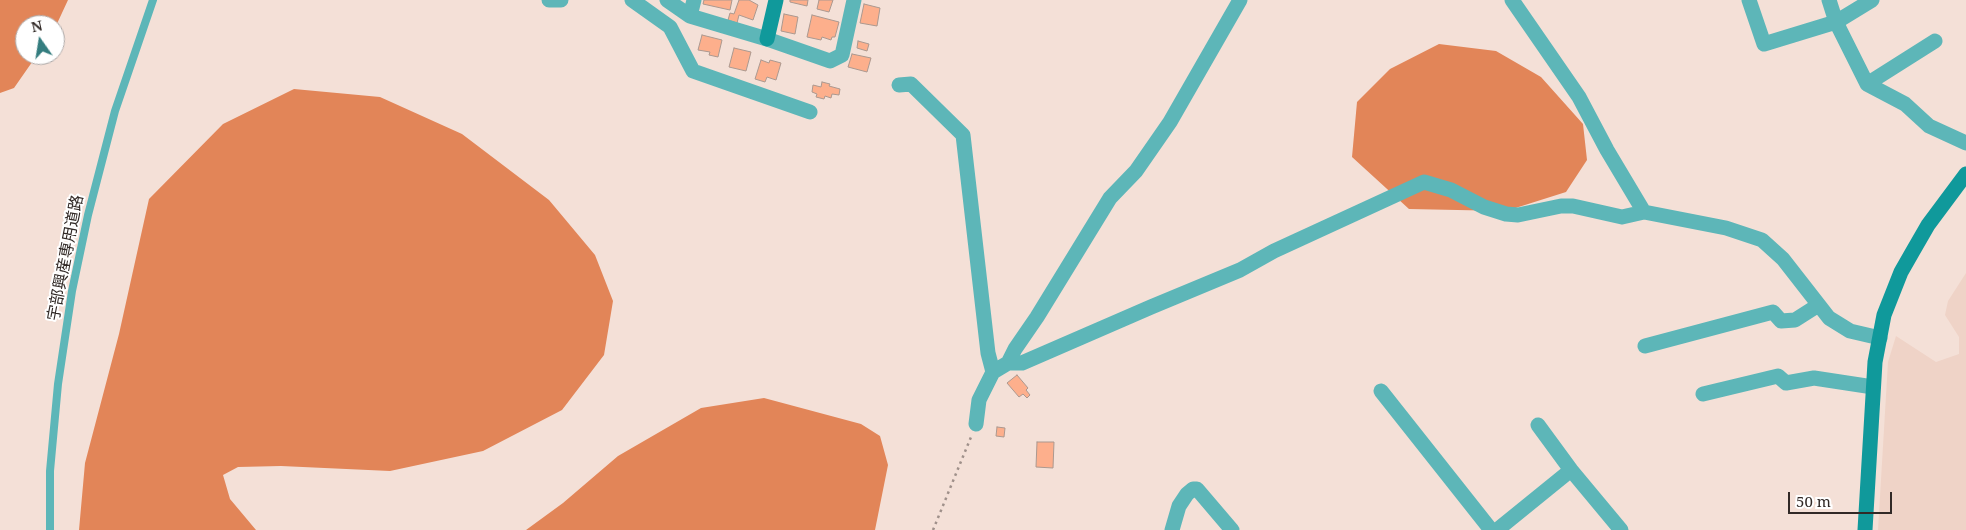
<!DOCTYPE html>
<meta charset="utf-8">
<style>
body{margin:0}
#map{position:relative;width:1966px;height:530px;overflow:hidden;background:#f4e0d7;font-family:"Noto Serif",serif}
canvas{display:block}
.north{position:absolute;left:15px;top:15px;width:50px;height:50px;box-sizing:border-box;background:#fff;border:1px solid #ada9a8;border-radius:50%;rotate:347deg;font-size:14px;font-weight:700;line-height:20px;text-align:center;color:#312926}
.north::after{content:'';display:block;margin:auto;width:18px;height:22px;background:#347d7f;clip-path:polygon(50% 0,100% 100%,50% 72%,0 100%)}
.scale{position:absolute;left:1788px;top:492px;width:104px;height:22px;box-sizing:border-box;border:2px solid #312926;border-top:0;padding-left:6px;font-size:15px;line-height:18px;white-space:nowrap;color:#312926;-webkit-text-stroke:4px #fff;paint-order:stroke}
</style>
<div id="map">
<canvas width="1966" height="530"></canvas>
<div class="north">N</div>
<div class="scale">50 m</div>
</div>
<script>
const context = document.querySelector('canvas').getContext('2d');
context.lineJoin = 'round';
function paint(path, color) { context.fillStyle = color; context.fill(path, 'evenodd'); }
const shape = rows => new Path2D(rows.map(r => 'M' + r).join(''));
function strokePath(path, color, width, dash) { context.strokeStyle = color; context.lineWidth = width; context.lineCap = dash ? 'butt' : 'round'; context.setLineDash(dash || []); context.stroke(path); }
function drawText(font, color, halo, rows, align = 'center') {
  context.font = font + ' "Noto Serif","Noto Sans JP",serif'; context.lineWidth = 4; context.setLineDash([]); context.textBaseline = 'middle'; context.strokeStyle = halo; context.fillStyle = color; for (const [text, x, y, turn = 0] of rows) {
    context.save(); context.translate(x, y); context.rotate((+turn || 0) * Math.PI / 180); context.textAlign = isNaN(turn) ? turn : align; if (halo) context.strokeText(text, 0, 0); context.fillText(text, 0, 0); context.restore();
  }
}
paint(shape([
 [1966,273,1966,530,1878,530,1888,362,1896,336,1936,362,1959,354,1959,337,1945,315,1948,301]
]), '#efd3c7');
paint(shape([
 [0,0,68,0,55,28,55,25,25,25,25,55,37,55,14,88,0,93],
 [1439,44,1496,51,1541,77,1583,124,1587,160,1566,192,1506,211,1409,209,1352,157,1357,102,1390,69],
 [294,89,380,97,462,134,549,200,595,255,613,301,604,355,562,410,483,451,390,471,281,466,238,467,223,475,230,499,256,530,79,530,85,463,119,334,149,199,223,124],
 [764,398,861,424,880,436,888,465,875,530,526,530,563,503,618,456,701,408]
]), '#e28558');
const building = shape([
 [704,0,732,0,730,10,703,4,704,0],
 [739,0,749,0,758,5,753,20,739,15,737,23,728,20,730,13,734,14,739,0],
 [790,0,808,0,807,6,790,2,790,0],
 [819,0,833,0,829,12,817,9,819,0],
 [864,4,880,8,877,26,860,23,864,4],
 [784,14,798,17,795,34,781,31,784,14],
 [812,15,839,22,835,37,832,37,831,40,822,37,821,40,807,37,812,15],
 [702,35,722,40,718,57,709,55,710,52,698,50,702,35],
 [858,41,869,44,867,51,857,48,858,41],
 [734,48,751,52,746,71,729,67,734,48],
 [852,54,871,58,867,72,848,67,852,54],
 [761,60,769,63,770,60,781,63,776,80,767,77,765,82,755,79,761,60],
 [822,82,830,84,829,86,840,89,839,95,832,94,831,98,825,96,824,99,816,97,817,94,812,92,813,85,821,87,822,82],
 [1017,375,1028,388,1026,390,1030,395,1027,398,1023,394,1019,397,1007,383,1017,375],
 [997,427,1005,428,1004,437,996,436,997,427],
 [1037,442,1054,442,1053,468,1036,467,1037,442]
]);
paint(building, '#fdaf8c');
strokePath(building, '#ab988f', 1);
strokePath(shape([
 [933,530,971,437]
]), '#9f908a', 2.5, [2.5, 4]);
strokePath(shape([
 [50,530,50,471,58,384,72,291,88,215,115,111,153,0]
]), '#5db6b8', 8);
strokePath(shape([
 [549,0,561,0],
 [632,0,670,27,693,71,810,112],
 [667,0,690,16,767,39,830,61,842,55,854,0],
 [1512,0,1579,97,1607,150,1644,212],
 [1749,0,1764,44,1836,22,1872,0],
 [1829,0,1836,22,1867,84,1905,104,1929,126,1966,143],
 [690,16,694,0],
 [1867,84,1935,41],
 [899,85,911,84,963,135,988,353,993,372],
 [1645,346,1773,312,1781,321,1795,320,1817,306],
 [1008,363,1015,349,1037,317,1110,198,1136,171,1170,122,1240,0],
 [1381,391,1491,530],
 [1703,394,1778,376,1786,383,1814,378,1873,387],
 [976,424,979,400,993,372,1008,363,1022,363,1151,307,1240,270,1274,251,1424,182,1451,190,1484,207,1506,214,1518,215,1561,206,1573,206,1622,217,1644,212,1726,228,1762,240,1783,259,1829,318,1850,331,1880,338],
 [1538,425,1571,470,1621,530],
 [1172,530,1179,506,1187,494,1193,489,1197,489,1232,530],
 [1497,530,1571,470]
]), '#5db6b8', 15);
strokePath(shape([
 [767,39,776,0],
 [1865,530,1875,362,1884,315,1901,272,1913,251,1928,225,1966,174]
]), '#10999b', 15);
drawText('16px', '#312926', '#fff', [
 ["宇部興産専用道路",66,258,-79]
]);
</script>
